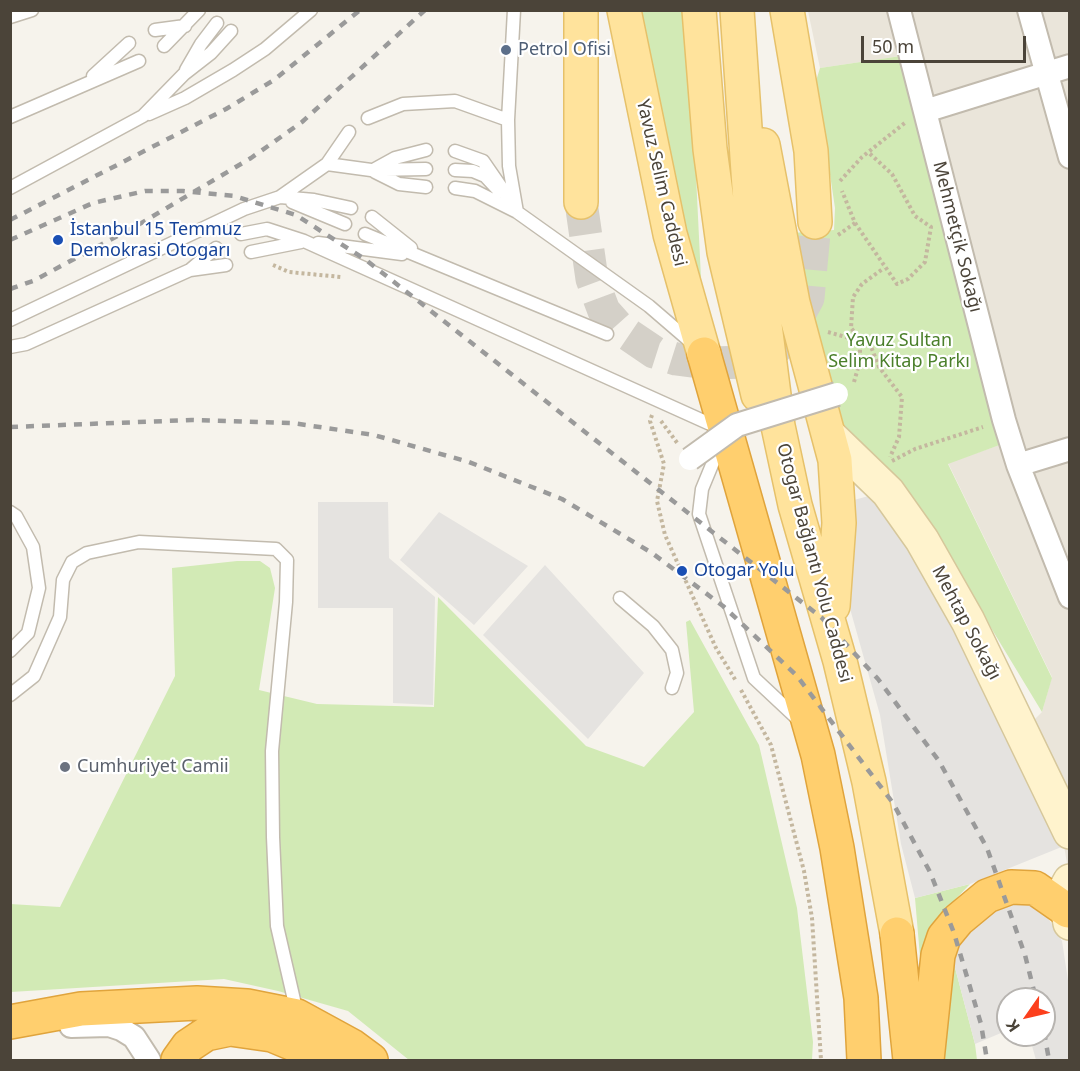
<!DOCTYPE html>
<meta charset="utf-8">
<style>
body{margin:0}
#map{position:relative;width:1080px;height:1071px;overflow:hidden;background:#f6f3ec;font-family:"Noto Sans",sans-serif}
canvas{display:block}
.frame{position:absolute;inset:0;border:12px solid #4b4439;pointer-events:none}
.north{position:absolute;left:996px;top:987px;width:60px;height:60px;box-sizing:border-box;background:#fff;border:2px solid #b7b4b0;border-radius:50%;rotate:236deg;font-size:16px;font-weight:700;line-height:24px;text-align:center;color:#4b4439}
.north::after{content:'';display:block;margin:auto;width:21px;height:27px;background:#fc3f1d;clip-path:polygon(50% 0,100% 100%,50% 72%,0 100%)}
.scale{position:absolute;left:861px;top:36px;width:165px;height:27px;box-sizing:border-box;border:3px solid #4b4439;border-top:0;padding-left:8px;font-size:18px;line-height:21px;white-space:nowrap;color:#4b4439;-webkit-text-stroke:4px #fff;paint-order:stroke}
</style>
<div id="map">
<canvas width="1080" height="1071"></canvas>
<div class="frame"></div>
<div class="north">K</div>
<div class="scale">50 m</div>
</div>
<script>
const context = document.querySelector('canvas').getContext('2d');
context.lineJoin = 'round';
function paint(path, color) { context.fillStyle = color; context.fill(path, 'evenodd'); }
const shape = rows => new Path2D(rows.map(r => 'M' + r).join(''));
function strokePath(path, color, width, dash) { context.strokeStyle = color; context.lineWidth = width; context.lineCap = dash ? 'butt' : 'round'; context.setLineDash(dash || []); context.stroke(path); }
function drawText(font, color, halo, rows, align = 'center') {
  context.font = font + ' "Noto Sans",sans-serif'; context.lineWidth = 4.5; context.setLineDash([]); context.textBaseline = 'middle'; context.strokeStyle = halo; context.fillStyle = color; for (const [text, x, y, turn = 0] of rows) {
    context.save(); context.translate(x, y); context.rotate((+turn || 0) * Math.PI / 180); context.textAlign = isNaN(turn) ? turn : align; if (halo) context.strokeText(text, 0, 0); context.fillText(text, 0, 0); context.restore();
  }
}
paint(shape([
 [808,11,1069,11,1069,875,1064,846,1013,741,1042,712,1052,677,948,463,1005,443,901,56,820,68]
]), '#eae5da');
paint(shape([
 [638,11,684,11,693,114,702,299,676,193],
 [901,56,1005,443,948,464,1052,678,1042,712,919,509,858,445,842,424,826,386,792,233,834,230,835,208,816,81,820,68],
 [237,561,260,561,270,568,275,588,259,690,317,704,434,707,438,597,586,746,644,767,694,712,686,622,690,620,759,745,797,908,813,1042,812,1060,409,1060,348,1011,278,991,224,979,11,992,10,904,60,907,175,676,172,568],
 [970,884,950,905,933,939,924,1004,915,898],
 [952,956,975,1044,977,1060,934,1060]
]), '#d2eab5');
paint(shape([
 [876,494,930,570,1064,846,970,884,915,898,901,844,880,715,847,598,854,500],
 [318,502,388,502,389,558,435,597,433,705,393,703,393,608,318,608],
 [439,512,528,566,474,625,400,560],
 [545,565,644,673,588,739,483,635],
 [1017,900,1040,905,1062,941,1069,987,1069,1060,1036,1060,1029,1035,1044,1035,1044,999,1008,999,1008,1030,975,1044,952,956,986,913]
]), '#e5e3e0');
strokePath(shape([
 [581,202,592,279,604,311,620,329,654,352,676,359,707,363,749,362,776,348,787,337,808,298,815,222]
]), '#d4d0c8', 33, [33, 16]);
const lane = shape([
 [514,10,508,120,509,166,517,212],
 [10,17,32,10],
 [155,30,185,26],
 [164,46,199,10],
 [186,70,201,44,217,23],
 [93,76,129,43],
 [149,114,185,98,233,70,265,49,311,10],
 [10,117,139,61],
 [368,118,403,104,455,101,508,120],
 [455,151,483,161,512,203],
 [327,164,349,132],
 [375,169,395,158,426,150],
 [455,170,473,171,485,176,499,191],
 [375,172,399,184,426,187],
 [10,188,143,116,184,74,211,53,231,31],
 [455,188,475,191,517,212,649,306,692,343],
 [280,197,314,200,351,208],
 [292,202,345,224],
 [372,217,411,248],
 [241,234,267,229,304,241,719,428],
 [365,234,607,334],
 [318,243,402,254],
 [251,252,301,242],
 [190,270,226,265],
 [10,320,244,209,280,197,327,164,371,170,426,169],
 [10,347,26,344,190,270,216,248],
 [721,443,702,489,699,514,754,678,801,722],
 [10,512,16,516,33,547,39,588,28,633,10,651],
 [620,598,653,626,672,650,677,673,672,688],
 [10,695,34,676,60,617,63,580,72,562,87,553,139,542,276,549,287,560,286,602,272,751,273,837,277,926,297,1013]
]);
const street = shape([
 [899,10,1004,420,1018,465,1070,597],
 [1029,10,1070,157],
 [925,111,1070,66],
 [1018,465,1070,449],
 [71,1026,109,1025,121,1029,134,1037,149,1060]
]);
const secondary = shape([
 [830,436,888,492,922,540,968,621,1070,832],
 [1070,881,1064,892,1070,923]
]);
const primary = shape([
 [624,10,670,234,704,354],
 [699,10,710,149,724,252,758,395],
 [737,10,751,216,778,426,795,505,840,661,869,782,897,934],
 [787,10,811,151,815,222],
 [763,145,793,303,835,460,839,523,833,606],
 [581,202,581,10]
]);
const highway = shape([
 [704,354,818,755,837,848,861,998,864,1060],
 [897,934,910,1060],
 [10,1022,81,1009,197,1003,247,1006,297,1016,352,1046,371,1060],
 [178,1060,188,1046,206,1034,230,1029,272,1035,332,1060],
 [927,1060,938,955,944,937,958,920,987,896,1011,887,1035,888,1068,911]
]);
strokePath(lane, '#c2bbae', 15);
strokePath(street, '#c2bbae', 26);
strokePath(secondary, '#d6c79b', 36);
strokePath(primary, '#e6c16a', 36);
strokePath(highway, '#e0a43c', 36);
strokePath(shape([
 [840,181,862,157,906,122],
 [855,223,897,284,908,279,925,262,931,227,915,216,892,174,868,152],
 [838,235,855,223,842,191],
 [273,265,289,272,341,277],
 [828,332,870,344,879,367,902,397,899,437,890,457],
 [854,382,860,361,860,339,851,328,853,297,862,284,884,268],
 [652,415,650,421,664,464,657,501,665,535,716,648,736,681],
 [661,421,678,444],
 [892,461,915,449,983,427],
 [741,690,771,745,804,871,812,918,821,1060]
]), '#c4b79f', 4, [3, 3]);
strokePath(lane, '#fff', 12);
strokePath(street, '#fff', 22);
strokePath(secondary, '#fff3cd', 33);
strokePath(primary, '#ffe39c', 33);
strokePath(highway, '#ffcf6e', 33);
strokePath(shape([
 [10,220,226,109,274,80,360,10],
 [10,240,93,203,145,191,183,191,234,196,296,215,366,260,822,618,878,679,939,761,987,848,1025,955,1036,999],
 [10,289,33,281,138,225,251,158,302,122,425,10],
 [10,427,192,420,292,423,374,435,469,462,562,499,652,553,723,606,797,676,893,803,930,872,954,933,981,1024,987,1060],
 [1044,1032,1049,1060]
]), '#9a9a9a', 4.5, [8, 8]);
const streetBridge = shape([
 [690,459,737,425,837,394]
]);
strokePath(streetBridge, '#c2bbae', 26, []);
strokePath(streetBridge, '#fff', 22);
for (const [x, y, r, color] of [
 [506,50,6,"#5c6f8a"],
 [58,240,6,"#1a4fb4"],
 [682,571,6,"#1a4fb4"],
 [65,767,6,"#6b7280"]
]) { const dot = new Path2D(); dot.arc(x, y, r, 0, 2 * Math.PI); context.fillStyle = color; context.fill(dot); strokePath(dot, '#fff', 2); }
drawText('18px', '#4e5e75', '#fff', [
 ["Petrol Ofisi",518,50]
], 'left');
drawText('18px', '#4b4439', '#fff', [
 ["Yavuz Selim Caddesi",661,183,77],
 ["Mehmetçik Sokağı",957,237,76],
 ["Otogar Bağlantı Yolu Caddesi",814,563,75],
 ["Mehtap Sokağı",966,623,62]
]);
drawText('18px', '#164399', '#fff', [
 ["İstanbul 15 Temmuz",70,230],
 ["Demokrasi Otogarı",70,251],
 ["Otogar Yolu",694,571]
], 'left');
drawText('18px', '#4a7f2a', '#fff', [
 ["Yavuz Sultan",899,341],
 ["Selim Kitap Parkı",899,362]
]);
drawText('18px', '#5b616d', '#fff', [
 ["Cumhuriyet Camii",77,767]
], 'left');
</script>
